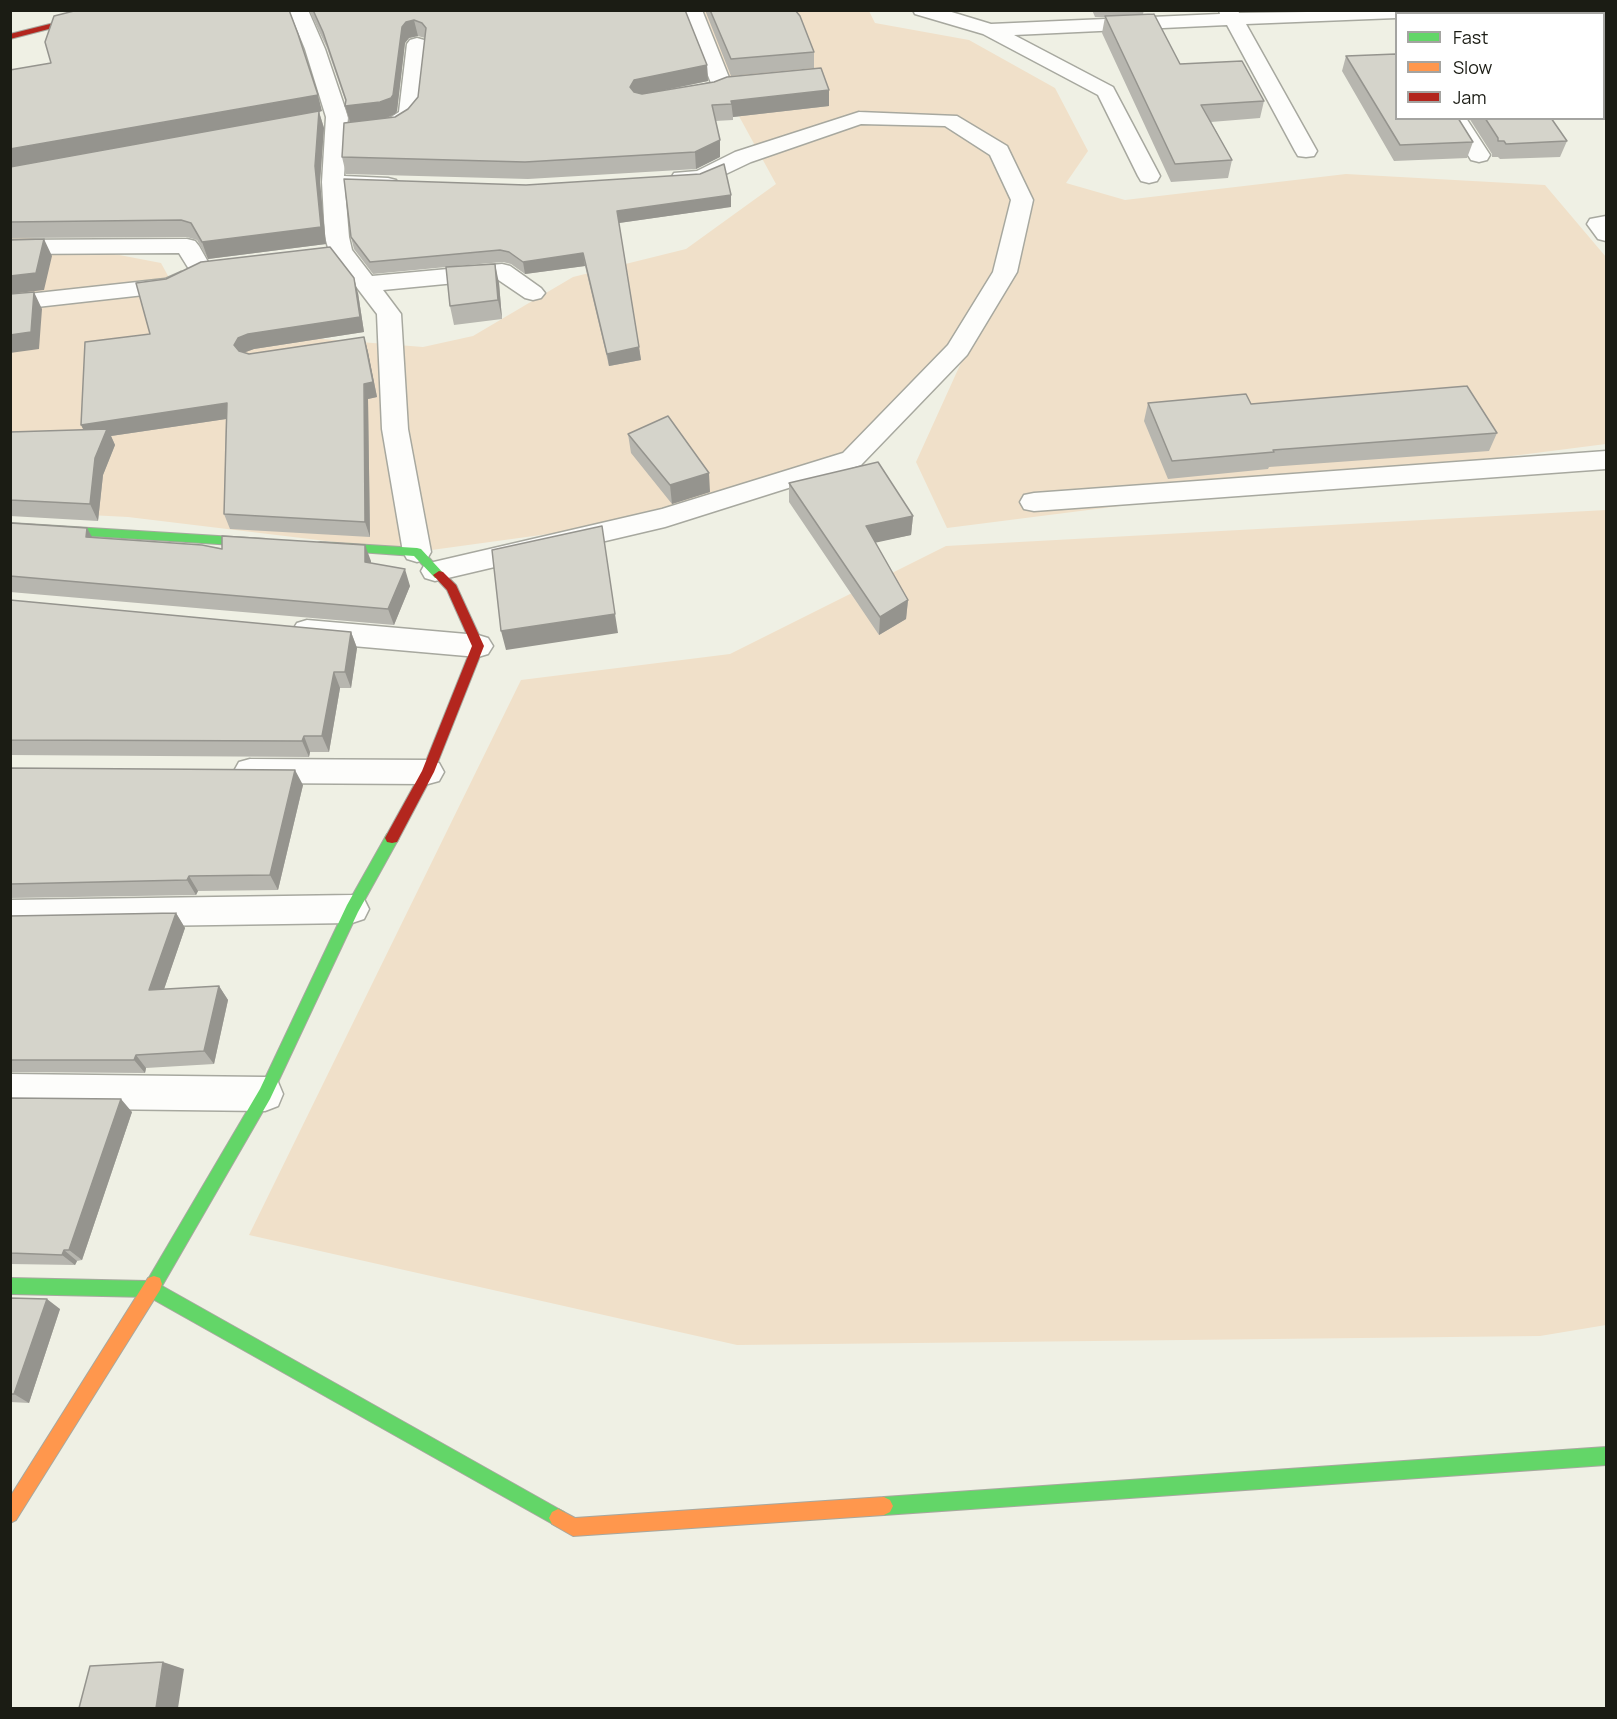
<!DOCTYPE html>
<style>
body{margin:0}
#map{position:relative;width:1617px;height:1719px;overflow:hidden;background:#eff0e4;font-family:Manrope,sans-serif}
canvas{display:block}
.frame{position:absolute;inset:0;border:12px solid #1b1c14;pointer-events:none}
.legend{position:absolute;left:1395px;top:12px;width:210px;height:108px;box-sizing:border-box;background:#fff;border:2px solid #a4a4a1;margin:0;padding:8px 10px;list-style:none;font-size:18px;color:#1b1c14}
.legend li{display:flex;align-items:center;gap:12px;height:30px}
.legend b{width:30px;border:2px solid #a4a4a1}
</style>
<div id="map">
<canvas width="1617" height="1719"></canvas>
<div class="frame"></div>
<ul class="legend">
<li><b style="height:8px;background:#63d668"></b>Fast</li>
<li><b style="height:8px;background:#ff974d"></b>Slow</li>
<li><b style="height:8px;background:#b3261e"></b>Jam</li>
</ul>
</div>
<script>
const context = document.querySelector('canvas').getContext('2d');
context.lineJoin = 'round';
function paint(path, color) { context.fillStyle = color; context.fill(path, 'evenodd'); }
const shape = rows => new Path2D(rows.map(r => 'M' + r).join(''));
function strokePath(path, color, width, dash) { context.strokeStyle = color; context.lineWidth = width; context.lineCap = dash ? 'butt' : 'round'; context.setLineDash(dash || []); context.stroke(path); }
paint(shape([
 [688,11,869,11,875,23,969,40,1055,88,1088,151,1066,183,1125,200,1346,174,1545,185,1606,257,1606,444,947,528,916,462,999,279,920,389,852,459,665,518,417,552,128,517,11,511,10,234,161,263,197,329,423,347,473,336,573,277,686,249,776,184,722,85],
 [1606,510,1606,1325,1540,1336,737,1345,249,1235,521,680,730,654,946,546]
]), '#f0e0c9');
const street = shape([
 [289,10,308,10,325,49,348,117,344,176,388,178,396,180,399,185,396,190,388,192,345,189,349,237,352,250,372,276,502,264,510,266,541,288,545,293,541,298,533,300,525,298,497,279,383,290,401,314,408,429,431,552,427,559,417,562,407,559,403,552,382,429,377,314,329,251,325,237,322,182,326,117,305,49,289,10],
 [682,10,702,10,732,85,721,94,686,101,679,99,676,95,679,91,711,83,682,10],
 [913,10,945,10,991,24,1220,14,1219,10,1238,10,1239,13,1444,10,1442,14,1396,14,1396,18,1246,24,1317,151,1314,156,1306,157,1298,156,1295,151,1227,25,1014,35,1113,87,1160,176,1157,181,1149,183,1141,181,1138,176,1098,95,983,34,915,14,913,10],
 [417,38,424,40,427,44,420,112,410,124,398,132,373,135,365,134,362,129,365,124,385,121,399,112,407,44,410,40,417,38],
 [859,112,957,116,1007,146,1033,200,1017,272,967,355,861,465,665,527,435,581,425,578,421,571,425,564,662,509,843,453,948,345,993,272,1011,200,990,155,945,126,861,124,751,162,709,182,682,185,674,183,671,178,674,173,697,171,735,152,859,112],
 [1445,118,1466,118,1490,155,1487,160,1479,162,1471,160,1445,118],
 [1606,216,1606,241,1598,239,1587,224,1590,219,1606,216],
 [187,239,195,241,199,246,212,269,208,274,200,276,192,274,179,253,10,254,10,240,187,239],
 [181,272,189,274,193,279,179,290,171,292,10,310,10,296,165,279,181,272],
 [1606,451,1606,469,1034,511,1024,509,1020,502,1024,495,1034,493,1606,451],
 [307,620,478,635,488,638,493,646,488,654,478,657,307,642,297,639,292,631,297,623,307,620],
 [250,759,428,760,439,763,444,772,439,781,428,784,250,783,239,780,234,771,239,762,250,759],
 [352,895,364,899,369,909,364,919,352,923,10,928,10,900,352,895],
 [10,1074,265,1077,278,1082,283,1094,278,1106,265,1111,10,1108,10,1074]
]);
const fast = shape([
 [10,523,266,539,272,543,266,547,10,531,10,523],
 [321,542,417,548,421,549,445,575,443,578,435,578,414,556,317,549,317,543,321,542],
 [392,833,397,834,399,838,358,912,270,1099,162,1286,564,1512,567,1518,564,1524,558,1527,149,1297,10,1294,10,1278,147,1281,260,1089,347,905,387,834,392,833],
 [1606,1447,1606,1465,884,1515,878,1512,875,1506,878,1500,884,1497,1606,1447]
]);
const slow = shape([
 [154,1276,160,1278,162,1284,160,1290,16,1520,10,1523,10,1497,148,1278,154,1276],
 [884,1497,890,1500,893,1506,890,1512,884,1515,573,1536,552,1524,549,1518,552,1512,558,1509,575,1518,884,1497]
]);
const jam = shape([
 [106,10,122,10,10,39,10,34,106,10],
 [439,571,443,572,456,585,484,646,434,772,397,842,392,843,387,842,385,838,422,771,472,646,447,590,433,575,439,571]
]);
strokePath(street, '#a7a89f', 3);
strokePath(fast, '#a7a89f', 2);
strokePath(slow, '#a7a89f', 2);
strokePath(jam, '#a7a89f', 2);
paint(street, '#fdfdfb');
paint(fast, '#63d668');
paint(slow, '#ff974d');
paint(jam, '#b3261e');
paint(shape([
 [309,10,685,10,707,65,708,81,661,91,829,106,733,117,733,120,715,121,720,140,720,157,696,169,528,179,346,174,342,157,349,122,345,106,346,103,327,48],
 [418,36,425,38,418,97,408,109,395,117,385,119,395,114,397,111,405,43,409,38],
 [705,10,795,10,814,52,814,68,731,76],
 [1092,10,1144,10,1143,14,1180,64,1264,101,1260,118,1211,122,1232,160,1228,178,1171,182,1102,33,1105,17,1095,17],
 [1404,10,1606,10,1606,117,1604,117,1604,14,1403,14],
 [1346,56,1473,142,1467,158,1394,161,1342,71],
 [322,111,319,112,324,128,320,182,326,244,208,259,197,240,187,237,10,238,10,167],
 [1469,118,1569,118,1552,119,1567,141,1560,157,1500,159,1498,157,1492,157,1492,154],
 [731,207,619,223,641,360,609,366,585,266,525,274,511,264,503,262,457,266,499,283,502,319,454,325,450,306,446,267,373,274,354,249,351,237],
 [358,293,364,332,254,349,243,353,249,354,364,337,368,352,377,397,368,399,370,537,230,529,224,514,226,419,111,436,115,445,103,475,98,521,10,516,10,432,83,430,150,334],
 [1148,403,1251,404,1497,433,1489,451,1269,467,1268,469,1168,479,1144,421],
 [628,434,710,492,672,504,631,453],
 [789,483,913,516,911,535,875,542,908,600,906,619,879,635,789,502],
 [10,523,92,537,371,561,371,563,410,586,394,625,10,592],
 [10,600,351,632,357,648,351,688,340,688,329,752,310,752,309,757,10,755],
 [10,768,303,785,278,890,198,891,196,895,10,898],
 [176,913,185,928,164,989,219,986,228,1000,214,1064,146,1068,145,1073,10,1072,10,916],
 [10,1098,132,1112,82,1260,77,1261,75,1265,10,1264],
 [10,1298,60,1309,29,1403,10,1402]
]), '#b7b6af');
paint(shape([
 [66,10,82,10,67,14],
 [414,20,418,36,409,38,405,43,397,111,395,114,384,119,350,122,345,106,402,27,406,22],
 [707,65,708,81,636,96,630,87,634,80],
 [829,90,829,106,733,117,731,101],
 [318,95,322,111,319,112,324,128,320,182,326,244,208,259,202,242,321,227,10,167,10,149],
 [720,140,720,157,696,169,695,152],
 [731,195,731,207,619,223,617,211],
 [44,239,52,256,44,290,10,294,10,276],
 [583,253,585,266,525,274,523,262],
 [495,264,499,283,502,319,498,300],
 [354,278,358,293,364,332,254,349,243,353,240,360,234,345,238,338],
 [34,292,42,309,39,349,10,353,10,335],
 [364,337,368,352,377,397,368,399,370,537,365,522],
 [639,347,641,360,609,366,607,354],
 [227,403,233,418,111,436,115,445,103,475,98,521,90,504,95,458,88,439,81,425],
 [709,473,710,492,672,504,670,485],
 [913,516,911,535,865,545,866,526],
 [87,528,96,544,86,537],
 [365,545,371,561,371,578,365,562],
 [405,569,410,586,394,625,388,609],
 [908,600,906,619,879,635,880,617],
 [615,614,618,633,506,650,501,631],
 [351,632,357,648,351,688,345,672],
 [334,672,340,688,329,752,322,736],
 [304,736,310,752,309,757,302,741],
 [295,770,303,785,278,890,270,875],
 [189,876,198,891,196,895,187,880],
 [176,913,185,928,159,1004,149,990],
 [219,986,228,1000,214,1064,204,1051],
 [136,1055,146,1068,145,1073,134,1060],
 [121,1099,132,1112,82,1260,69,1250],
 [64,1250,77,1261,75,1265,62,1255],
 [47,1299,60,1309,29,1403,14,1394],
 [163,1662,184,1669,178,1708,156,1708]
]), '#95948e');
const building = shape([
 [78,10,289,10,298,34,318,95,10,149,10,70,51,63,45,42,54,16,78,10],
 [313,10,685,10,707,65,634,80,630,87,634,92,642,94,714,82,727,77,821,68,829,90,731,101,732,104,712,105,720,140,695,152,525,162,342,157,344,123,395,117,408,109,418,97,426,28,422,23,414,20,406,22,402,27,393,95,391,98,380,102,345,106,346,100,323,32,313,10],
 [710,10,795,10,800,16,814,52,731,59,710,10],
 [1414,10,1606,10,1606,101,1604,102,1604,14,1416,14,1414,10],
 [1154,14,1180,64,1242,61,1264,101,1201,105,1232,160,1175,164,1105,16,1154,14],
 [1396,54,1396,118,1458,118,1473,142,1400,145,1346,56,1396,54],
 [319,111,315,166,321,227,202,242,191,223,181,220,10,222,10,167,319,111],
 [1485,118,1551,118,1567,141,1506,144,1504,141,1498,141,1498,138,1485,118],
 [724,164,731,195,617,211,639,347,607,354,583,253,523,262,509,252,500,250,370,262,351,237,344,179,526,185,700,174,724,164],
 [44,239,36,273,10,276,10,240,44,239],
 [330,247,354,278,360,317,248,334,238,338,234,345,239,351,249,354,364,337,373,382,364,384,365,522,224,514,227,403,81,425,85,342,150,334,136,283,166,279,201,262,330,247],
 [495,264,498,300,450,306,446,267,495,264],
 [34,292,31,332,10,335,10,294,34,292],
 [1467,386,1497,433,1273,450,1274,452,1172,461,1148,403,1246,394,1251,404,1467,386],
 [668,416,709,473,670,485,628,434,668,416],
 [107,429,95,458,90,504,10,500,10,432,107,429],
 [878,462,913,516,866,526,908,600,880,617,789,483,878,462],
 [10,523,87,528,86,537,202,545,222,549,222,536,365,545,365,562,405,569,388,609,10,576,10,523],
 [602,526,615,614,501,631,492,550,602,526],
 [10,600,351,632,345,672,334,672,322,736,304,736,302,741,10,740,10,600],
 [10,768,295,770,270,875,189,876,187,880,10,884,10,768],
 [176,913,149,990,219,986,204,1051,136,1055,134,1060,10,1060,10,916,176,913],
 [10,1098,121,1099,69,1250,64,1250,62,1255,10,1253,10,1098],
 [10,1298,47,1299,14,1394,10,1394,10,1298],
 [163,1662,156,1708,79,1708,90,1666,163,1662]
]);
paint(building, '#d5d4cb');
strokePath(building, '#95948e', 1.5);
</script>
